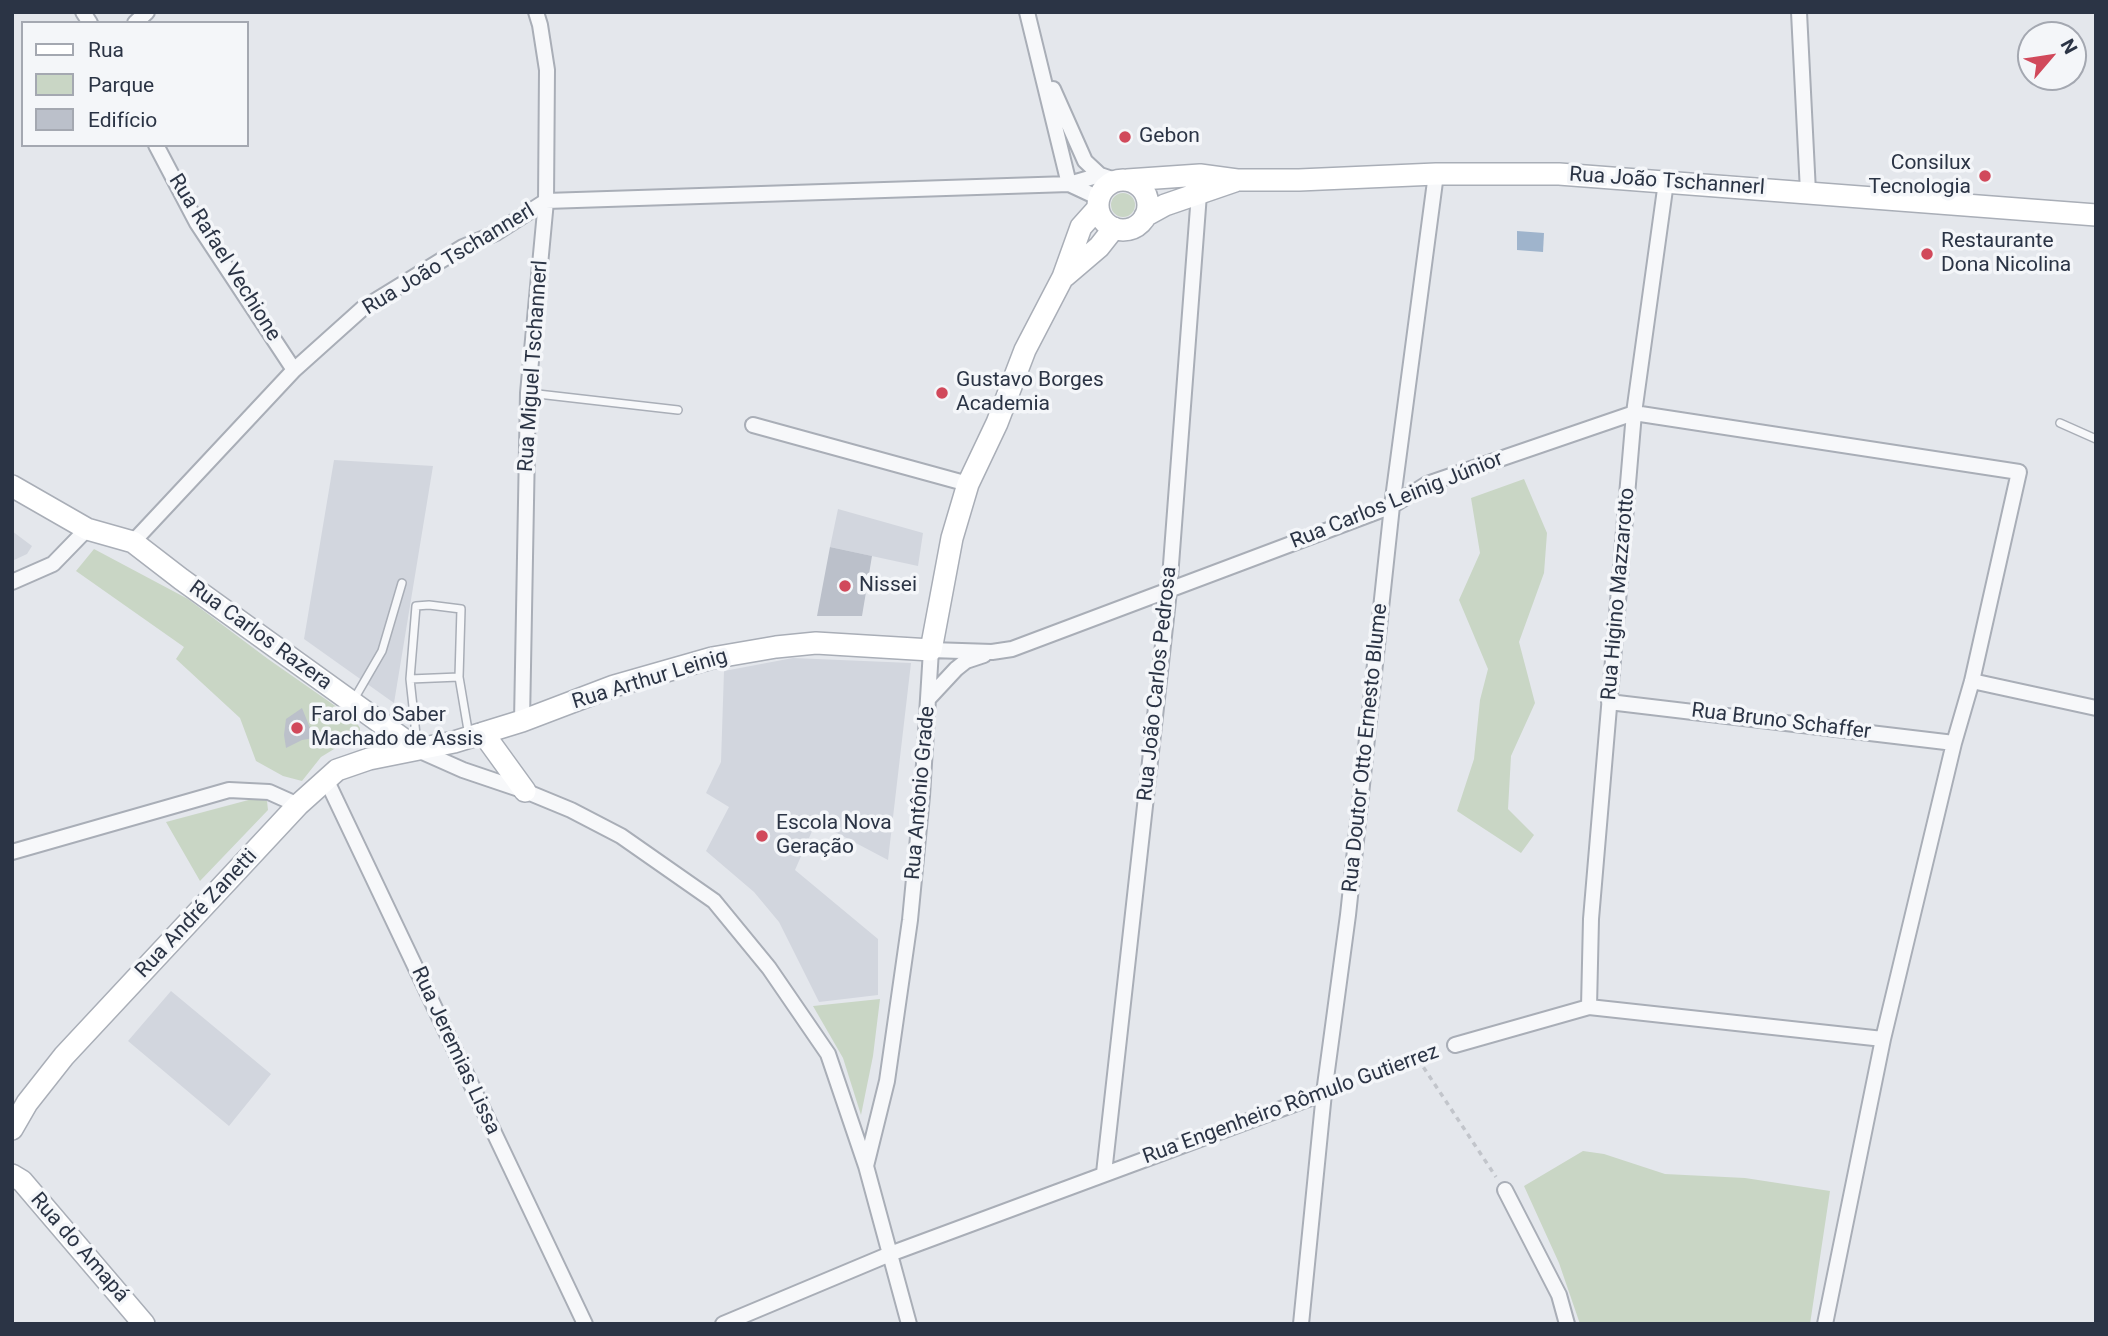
<!DOCTYPE html>
<meta charset="utf-8">
<style>
body{margin:0}
#map{position:relative;width:2108px;height:1336px;overflow:hidden;background:#e4e7ec;font-family:Roboto,sans-serif}
canvas{display:block}
.frame{position:absolute;inset:0;border:14px solid #2b3445;pointer-events:none}
.legend{position:absolute;left:21px;top:21px;width:228px;height:126px;box-sizing:border-box;background:#f4f6f9;border:2px solid #a4a8b1;margin:0;padding:9px 12px;list-style:none;font-size:21px;color:#2b3445}
.legend li{display:flex;align-items:center;gap:14px;height:35px}
.legend b{width:35px;border:2px solid #a4a8b1}
.north{position:absolute;left:2017px;top:21px;width:70px;height:70px;box-sizing:border-box;background:#f4f6f9;border:2px solid #a4a8b1;border-radius:50%;rotate:61deg;font-size:19px;font-weight:700;line-height:28px;text-align:center;color:#2b3445}
.north::after{content:'';display:block;margin:auto;width:24px;height:32px;background:#d1495b;clip-path:polygon(50% 0,100% 100%,50% 72%,0 100%)}
</style>
<div id="map">
<canvas width="2108" height="1336"></canvas>
<div class="frame"></div>
<ul class="legend">
<li><b style="height:9px;background:#fff"></b>Rua</li>
<li><b style="height:19px;background:#c9d6c5"></b>Parque</li>
<li><b style="height:19px;background:#bbc0ca"></b>Edifício</li>
</ul>
<div class="north">N</div>
</div>
<script>
const context = document.querySelector('canvas').getContext('2d');
context.lineJoin = 'round';
function paint(path, color) { context.fillStyle = color; context.fill(path, 'evenodd'); }
const shape = rows => new Path2D(rows.map(r => 'M' + r).join(''));
function strokePath(path, color, width, dash) { context.strokeStyle = color; context.lineWidth = width; context.lineCap = dash ? 'butt' : 'round'; context.setLineDash(dash || []); context.stroke(path); }
function drawText(font, color, halo, rows, align = 'center') {
  context.font = font + ' Roboto,sans-serif'; context.lineWidth = 7; context.setLineDash([]); context.textBaseline = 'middle'; context.strokeStyle = halo; context.fillStyle = color; for (const [text, x, y, turn = 0] of rows) {
    context.save(); context.translate(x, y); context.rotate((+turn || 0) * Math.PI / 180); context.textAlign = isNaN(turn) ? turn : align; if (halo) context.strokeText(text, 0, 0); context.fillText(text, 0, 0); context.restore();
  }
}
paint(shape([
 [334,460,433,466,394,703,304,639],
 [838,509,923,533,918,566,830,547],
 [12,531,32,546,27,554,12,561],
 [793,658,911,663,888,860,816,822,795,870,878,939,878,995,819,1002,779,922,754,892,706,851,729,807,706,793,721,762,724,671],
 [171,991,271,1074,229,1126,128,1041]
]), '#d2d6de');
paint(shape([
 '1111 205a12 12 0 1 1 24 0a12 12 0 1 1-24 0Z',
 [1524,479,1547,533,1544,573,1519,642,1535,703,1511,756,1508,809,1534,835,1521,853,1457,811,1474,759,1480,700,1488,669,1459,600,1480,553,1471,498],
 [94,549,188,599,268,659,354,719,360,728,360,738,350,746,339,746,321,757,302,781,283,776,256,761,240,718,176,659,184,647,76,571],
 [256,798,267,801,268,810,200,881,166,822],
 [880,999,873,1056,861,1115,843,1058,813,1006],
 [1583,1151,1604,1154,1665,1174,1745,1178,1830,1191,1810,1324,1580,1324,1559,1263,1524,1186]
]), '#c9d6c5');
paint(shape([
 [1517,231,1544,233,1543,252,1517,250]
]), '#9fb4cc');
paint(shape([
 [830,547,872,556,862,616,817,616],
 [302,708,314,738,302,740,286,748,284,735,286,719]
]), '#bbc0ca');
const lane = shape([
 [529,393,678,410],
 [2060,423,2096,439],
 [410,679,416,606,429,605,461,609,459,677],
 [353,701,382,651,402,583],
 [417,744,410,679,459,677,469,736]
]);
const street = shape([
 [83,12,90,23],
 [1027,12,1069,184,1099,198],
 [1799,12,1808,192],
 [135,23,147,12],
 [1053,89,1085,161,1100,175,1118,181],
 [156,145,197,223,294,370],
 [753,425,968,484],
 [133,542,294,370,362,309,463,247,496,233,546,201,1069,184,1100,175],
 [12,582,53,564,87,529],
 [1972,681,2096,708],
 [929,698,956,669,966,661,984,655],
 [1609,702,1954,743],
 [522,721,528,393,546,201,547,70,540,25,536,12],
 [418,750,463,770,525,791,571,810,621,836,714,901,769,968,828,1054,866,1166,909,1324],
 [326,779,585,1324],
 [12,852,229,790,269,792,298,805],
 [1589,1007,1591,919,1634,413,1666,182],
 [1455,1045,1589,1007,1883,1039],
 [866,1166,887,1081,910,920,922,796,931,650,992,652,1012,649,1392,506,1427,484,1634,413,2019,472,1972,681,1954,743,1883,1039,1825,1324],
 [1104,1173,1169,591,1199,194],
 [1505,1190,1559,1295,1567,1324],
 [723,1324,890,1254,1324,1093],
 [1301,1324,1324,1093,1348,915,1392,506,1436,174]
]);
const secondary = shape([
 [1127,180,1200,175,1237,180,1299,180,1436,174,1559,174,2096,215],
 '1098 205a25 25 0 1 1 50 0a25 25 0 1 1-50 0Z',
 [1145,216,1165,205,1235,181],
 [1065,276,1099,247,1114,228],
 [12,486,87,529,133,542,181,579,417,749],
 [483,733,525,791],
 [12,1129,27,1103,64,1056,298,805,337,770,369,759,454,742,522,721,614,686,712,658,776,647,816,643,931,650,952,538,968,484,997,423,1025,350,1063,277,1081,227,1098,208],
 [12,1175,22,1181,144,1324]
]);
strokePath(lane, '#a9aeb7', 10);
strokePath(street, '#a9aeb7', 18);
strokePath(secondary, '#a9aeb7', 24);
strokePath(shape([
 [1418,1059,1496,1177],
 [1339,1088,1440,1050]
]), '#c2c5cb', 3.5, [5, 5]);
strokePath(lane, '#f7f8fa', 7);
strokePath(street, '#f7f8fa', 14);
strokePath(secondary, '#fff', 21);
for (const [x, y, r, color] of [
 [1125,137,7,"#d1495b"],
 [1985,176,7,"#d1495b"],
 [1927,254,7,"#d1495b"],
 [942,393,7,"#d1495b"],
 [845,586,7,"#d1495b"],
 [297,728,7,"#d1495b"],
 [762,836,7,"#d1495b"]
]) { const dot = new Path2D(); dot.arc(x, y, r, 0, 2 * Math.PI); context.fillStyle = color; context.fill(dot); strokePath(dot, '#f4f6f9', 2.5); }
drawText('21px', '#2b3445', '#f4f6f9', [
 ["Gebon",1139,137],
 ["Consilux",1971,164,"right"],
 ["Tecnologia",1971,188,"right"],
 ["Restaurante",1941,242],
 ["Dona Nicolina",1941,266],
 ["Gustavo Borges",956,381],
 ["Academia",956,405],
 ["Nissei",859,586],
 ["Farol do Saber",311,716],
 ["Machado de Assis",311,740],
 ["Escola Nova",776,824],
 ["Geração",776,848]
], 'left');
drawText('21px', '#2b3445', '#f4f6f9', [
 ["Rua João Tschannerl",1667,182,4],
 ["Rua Rafael Vechione",224,258,58],
 ["Rua João Tschannerl",449,260,-31],
 ["Rua Miguel Tschannerl",534,366,-86],
 ["Rua Carlos Leinig Júnior",1397,501,-22],
 ["Rua Higino Mazzarotto",1619,594,-85],
 ["Rua Carlos Razera",260,636,36],
 ["Rua Arthur Leinig",650,680,-17],
 ["Rua João Carlos Pedrosa",1158,684,-84],
 ["Rua Bruno Schaffer",1781,722,7],
 ["Rua Doutor Otto Ernesto Blume",1366,748,-84],
 ["Rua Antônio Grade",921,793,-85],
 ["Rua André Zanetti",197,914,-47],
 ["Rua Jeremias Lissa",455,1051,65],
 ["Rua Engenheiro Rômulo Gutierrez",1291,1105,-20],
 ["Rua do Amapá",79,1248,49]
]);
</script>
